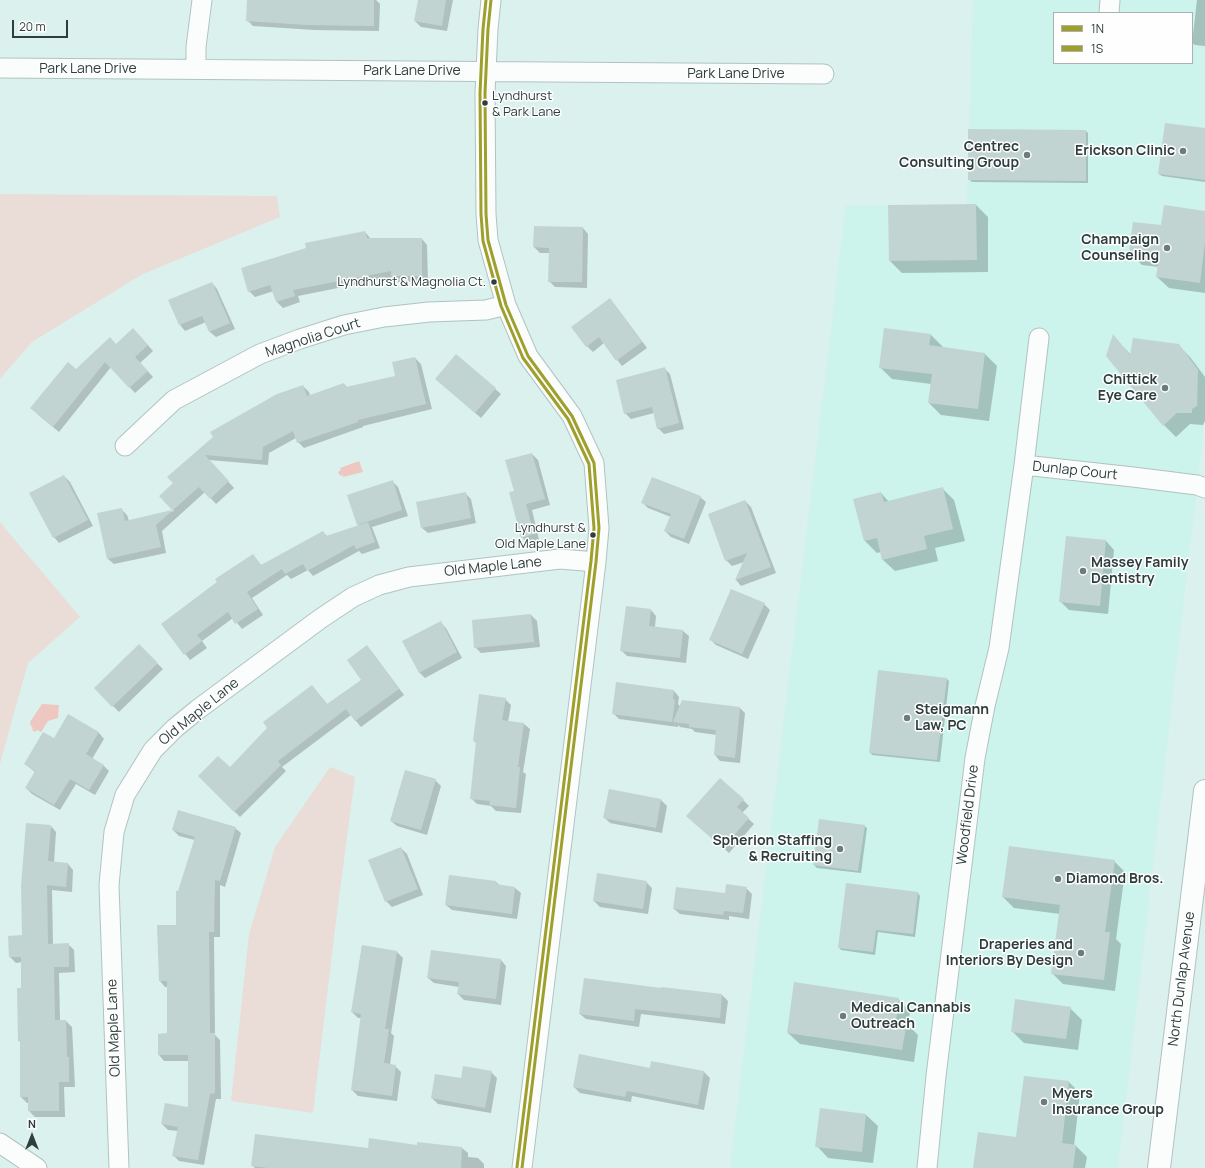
<!DOCTYPE html>
<style>
body{margin:0}
#map{position:relative;width:1205px;height:1168px;overflow:hidden;background:#dbf1ee;font-family:Manrope,sans-serif}
canvas{display:block}
.legend{position:absolute;left:1053px;top:12px;width:140px;height:52px;box-sizing:border-box;background:#fefefe;border:1px solid #abb1b0;margin:0;padding:5px 7px;list-style:none;font-size:12px;color:#2e3e3c}
.legend li{display:flex;align-items:center;gap:8px;height:20px}
.legend b{width:20px;border:1px solid #abb1b0}
.north{position:absolute;left:12px;top:1116px;width:40px;height:40px;-webkit-text-stroke:3px #fefefe;paint-order:stroke;rotate:0deg;font-size:11px;font-weight:700;line-height:16px;text-align:center;color:#2e3e3c}
.north::after{content:'';display:block;margin:auto;width:14px;height:18px;background:#2e3e3c;clip-path:polygon(50% 0,100% 100%,50% 72%,0 100%)}
.scale{position:absolute;left:12px;top:20px;width:56px;height:18px;box-sizing:border-box;border:2px solid #2e3e3c;border-top:0;padding-left:5px;font-size:12px;line-height:14px;white-space:nowrap;color:#2e3e3c;-webkit-text-stroke:3px #fefefe;paint-order:stroke}
</style>
<div id="map">
<canvas width="1205" height="1168"></canvas>
<ul class="legend">
<li><b style="height:5px;background:#9f9f2c"></b>1N</li>
<li><b style="height:5px;background:#9f9f2c"></b>1S</li>
</ul>
<div class="north">N</div>
<div class="scale">20 m</div>
</div>
<script>
const context = document.querySelector('canvas').getContext('2d');
context.lineJoin = 'round';
function paint(path, color) { context.fillStyle = color; context.fill(path, 'evenodd'); }
const shape = rows => new Path2D(rows.map(r => 'M' + r).join(''));
function strokePath(path, color, width, dash) { context.strokeStyle = color; context.lineWidth = width; context.lineCap = dash ? 'butt' : 'round'; context.setLineDash(dash || []); context.stroke(path); }
function drawText(font, color, halo, rows, align = 'center') {
  context.font = font + ' Manrope,sans-serif'; context.lineWidth = 3; context.setLineDash([]); context.textBaseline = 'middle'; context.strokeStyle = halo; context.fillStyle = color; for (const [text, x, y, turn = 0] of rows) {
    context.save(); context.translate(x, y); context.rotate((+turn || 0) * Math.PI / 180); context.textAlign = isNaN(turn) ? turn : align; if (halo) context.strokeText(text, 0, 0); context.fillText(text, 0, 0); context.restore();
  }
}
paint(shape([
 [973,0,1205,0,1205,416,1118,1168,730,1168,846,205,967,205],
 [1054,13,1192,13,1192,63,1054,63]
]), '#ccf3ec');
paint(shape([
 [0,194,277,196,280,217,141,275,32,342,0,379],
 [0,522,80,617,28,663,0,764],
 [330,767,355,777,336,921,313,1113,231,1101,249,934,275,847]
]), '#eaddd8');
paint(shape([
 [359,461,363,472,343,477,343,475,340,476,338,472,341,470,340,468],
 [42,704,59,705,58,718,48,721,41,732,37,730,35,732,32,730,33,728,31,726,30,722]
]), '#edc7c0');
paint(shape([
 [248,0,376,0,380,4,379,31,314,30,253,26,247,20],
 [419,0,453,0,447,31,421,27,415,21],
 [1197,0,1205,0,1205,46,1195,45,1192,43],
 [1205,129,1205,182,1162,176,1159,174],
 [1086,131,1088,133,1088,183,972,182,969,179],
 [976,205,988,217,988,272,902,273,890,261],
 [1205,212,1205,293,1169,288,1157,277,1159,267,1142,265,1130,253,1162,226],
 [583,228,588,234,587,288,555,287,549,281,550,253,540,253,534,247],
 [365,232,371,239,422,239,427,245,428,281,398,282,393,277,298,296,300,302,283,308,277,302,274,291,255,297,249,291],
 [212,283,217,289,235,329,216,337,210,332,206,322,185,331,180,325],
 [615,305,647,348,622,366,604,343,593,352,587,346],
 [139,335,153,351,140,363,153,377,135,393,111,367,59,432,37,414,76,370,116,345],
 [931,335,943,347,942,348,985,354,997,366,989,421,941,415,929,403,931,384,892,379,880,367],
 [1113,336,1131,355,1178,345,1190,357,1205,377,1205,421,1203,425,1190,424,1176,437,1164,425],
 [456,356,501,394,481,418,436,379],
 [415,358,421,364,432,409,363,426,363,427,304,448,298,442,296,438,269,453,268,465,209,460,234,488,216,504,205,492,162,531,166,553,114,564,108,559,121,509,127,515,129,521,174,511,160,496,174,483,169,478,303,386,309,392,310,396,344,384,348,388,397,376],
 [664,368,670,374,684,429,664,434,658,428,654,413,631,419,625,413],
 [532,454,538,460,550,505,532,510,539,540,527,543,522,537,515,492],
 [64,476,70,482,93,526,59,543,54,537],
 [392,481,398,487,408,516,372,527,380,548,362,554,359,551,313,576,308,570,291,579,287,575,252,598,263,615,242,629,233,618,202,641,207,648,190,660,162,624,253,555,262,566,323,532,328,537,360,526,358,524],
 [942,488,954,500,965,541,935,548,938,561,895,571,883,560,881,552,877,553,865,541,855,499,881,493,889,502],
 [465,493,471,499,476,523,428,533,422,528],
 [700,497,706,502,689,544,671,537,665,531,671,517,648,508,643,503],
 [745,501,751,507,776,573,741,586,736,580,744,562,732,566,726,560],
 [1106,541,1114,550,1108,614,1069,610,1060,601],
 [764,604,770,610,748,659,716,645,710,639],
 [651,610,656,616,655,627,683,631,689,636,686,663,627,656,621,650],
 [531,615,537,621,540,647,481,653,475,647],
 [440,622,446,628,462,658,425,678,419,672],
 [139,646,163,669,119,712,95,688],
 [367,646,372,652,404,695,361,727,351,715,282,767,286,771,240,817,199,776,230,768,312,686,328,705,363,680],
 [947,679,949,681,940,762,872,755,870,752],
 [674,691,679,697,678,704,681,707,740,708,745,713,740,763,720,761,715,755,717,735,695,732,692,729,680,727,678,725,678,727,619,719,613,713],
 [505,699,511,705,508,722,524,724,530,729,523,772,526,774,521,813,496,811,491,806,477,804,471,798,477,744,474,741],
 [69,715,99,733,104,739,92,759,103,765,109,771,95,795,76,784,60,810,32,794,26,788,35,772,25,764,54,740],
 [435,780,441,786,427,835,397,826,391,821],
 [609,790,661,800,667,806,662,833,610,823,604,817],
 [743,800,749,806,742,813,754,824,729,853,693,822],
 [51,826,56,832,54,863,68,864,73,870,72,892,52,890,53,945,68,944,74,950,75,972,59,973,60,1021,66,1021,72,1027,75,1087,64,1087,65,1117,35,1117,29,1111,29,1103,27,1103,21,1097,21,1043,19,1041,22,989,22,962,16,963,10,957,23,936],
 [864,826,867,828,861,873,817,868,814,865],
 [235,828,241,833,225,887,220,885,220,937,214,937,215,1035,220,1040,221,1099,216,1099,204,1165,179,1161,173,1155,178,1131,168,1130,162,1124,189,1108,189,1061,164,1061,159,1055,168,1034,168,987,165,987,160,981,177,926,179,892,195,840,179,836,173,830],
 [401,848,407,854,423,895,392,907,386,901],
 [1114,861,1125,872,1116,939,1121,944,1115,991,1063,984,1052,973,1060,914,1014,908,1003,897],
 [496,882,499,885,515,888,521,893,517,919,452,910,446,905],
 [646,882,652,888,648,914,600,907,594,901],
 [746,888,752,894,749,919,729,916,729,920,680,914,674,909],
 [918,893,920,896,915,937,878,932,875,955,841,950,839,947],
 [362,946,397,952,403,958,391,1033,394,1036,390,1065,395,1066,401,1072,397,1101,358,1096,352,1090,361,1018,358,1018,352,1012],
 [501,960,506,966,501,1005,464,1000,458,994,459,987,434,983,428,978],
 [662,988,722,995,728,1001,725,1024,641,1014,639,1027,586,1019,580,1014,661,989],
 [898,999,910,1011,908,1025,918,1035,914,1062,800,1044,788,1033],
 [1070,1008,1082,1020,1078,1050,1024,1043,1012,1031],
 [652,1063,704,1072,710,1078,704,1110,632,1096,631,1102,580,1093,574,1087,650,1069],
 [491,1072,497,1078,491,1113,438,1104,432,1098,461,1079],
 [1069,1082,1080,1093,1074,1146,1076,1146,1087,1157,1085,1168,974,1168,1017,1138],
 [866,1115,878,1126,873,1163,828,1158,817,1146],
 [418,1143,462,1148,468,1153,468,1157,478,1158,484,1164,484,1168,255,1168,252,1165,368,1149,417,1146]
]), '#0003');
paint(shape([
 [247,0,374,0,374,26,307,25,246,21],
 [418,0,446,0,442,26,414,21],
 [1165,123,1205,128,1205,180,1158,174],
 [968,129,1086,130,1086,181,968,180],
 [976,204,977,260,889,261,888,205],
 [1164,205,1205,211,1205,242,1200,283,1156,277,1159,257,1129,253,1133,222,1161,225],
 [534,226,583,227,582,282,548,282,549,248,533,247],
 [365,231,367,238,422,238,422,276,391,276,391,271,293,290,295,296,276,302,270,285,248,292,241,268,306,248,305,243],
 [212,282,230,323,209,332,202,316,179,325,168,300],
 [610,298,642,342,616,361,599,337,586,347,571,327],
 [133,328,148,345,135,357,148,371,129,388,105,362,53,427,30,408,68,362,76,369,110,337,116,344],
 [884,328,931,334,929,345,985,353,978,409,928,403,932,374,879,368],
 [1113,334,1130,355,1133,338,1179,344,1198,370,1197,406,1192,409,1192,413,1177,413,1163,426,1106,356],
 [456,354,496,388,475,413,435,379],
 [415,357,426,404,358,420,358,422,297,443,293,431,263,447,262,460,205,455,229,481,210,499,199,487,156,525,161,547,107,559,97,513,122,508,125,521,172,510,159,496,173,483,167,477,213,437,210,432,277,394,303,385,307,396,344,383,346,387,395,376,392,362],
 [665,367,679,423,657,429,652,407,624,414,616,380],
 [532,453,545,499,526,504,534,534,521,538,509,492,514,491,505,460],
 [64,475,88,520,53,538,29,493],
 [652,477,701,496,684,539,664,531,671,514,641,503],
 [393,480,402,510,357,525,347,495],
 [943,487,953,529,924,536,927,549,882,560,877,538,864,541,853,499,881,492,884,502],
 [466,492,471,518,421,528,416,502],
 [745,500,771,567,735,580,747,553,725,561,708,514],
 [368,522,375,542,356,549,354,545,307,571,303,564,285,574,282,569,247,592,258,609,235,624,228,612,197,635,202,641,184,655,161,624,217,582,215,579,253,554,261,565,323,531,326,536],
 [1066,536,1106,540,1100,606,1059,602],
 [731,589,765,603,742,654,709,640],
 [626,606,651,609,649,626,683,630,680,658,620,651],
 [531,614,534,642,474,648,472,620],
 [441,621,457,652,419,673,402,641],
 [139,644,158,663,112,707,94,688],
 [367,645,399,689,355,721,346,709,278,761,281,765,234,812,198,776,218,756,230,767,267,728,263,722,312,685,327,704,361,680,347,660],
 [878,670,947,678,937,760,869,753],
 [616,682,674,690,673,699,675,700,672,722,612,714],
 [479,694,506,698,502,720,524,723,518,767,520,767,516,808,489,805,490,801,470,799,476,742,473,741],
 [682,700,740,707,735,758,714,755,716,730,689,727,689,724,673,722],
 [68,714,99,732,86,754,104,765,89,790,70,779,54,805,25,788,35,771,24,764,43,732,54,738],
 [405,770,436,779,421,830,390,821],
 [720,778,744,799,737,807,749,818,723,848,686,816],
 [609,789,661,799,656,828,603,818],
 [178,810,236,827,220,881,215,880,214,932,209,932,210,1033,215,1033,215,1093,210,1094,198,1160,172,1156,178,1127,161,1124,165,1103,188,1107,188,1055,158,1055,158,1034,167,1033,167,981,159,981,157,925,176,925,176,891,178,891,195,837,172,830],
 [819,819,865,825,858,871,813,865],
 [26,823,51,825,48,861,68,863,66,887,47,885,48,944,69,943,69,967,54,967,55,1020,66,1020,67,1057,69,1057,69,1082,59,1082,59,1111,28,1111,28,1097,20,1097,20,1041,18,1041,17,988,21,988,21,957,9,957,8,936,22,935,21,886],
 [1009,846,1115,860,1105,932,1110,932,1104,980,1051,974,1060,905,1002,897],
 [401,847,418,889,385,902,368,860],
 [597,873,647,881,643,909,593,901],
 [449,875,496,881,496,884,515,887,512,914,445,905],
 [846,883,918,892,913,934,876,930,873,952,838,948],
 [726,884,747,887,743,913,724,911,723,915,673,909,676,887,725,893],
 [362,945,397,951,385,1029,389,1029,384,1063,396,1065,392,1096,351,1090,361,1014,351,1012],
 [431,950,501,959,496,999,457,994,459,982,427,978],
 [584,978,661,988,661,987,722,994,720,1018,635,1009,634,1021,579,1014],
 [794,982,899,998,896,1020,907,1022,902,1050,787,1033],
 [1015,999,1071,1007,1066,1039,1011,1032],
 [579,1054,650,1068,651,1061,704,1071,698,1105,627,1091,625,1097,573,1087],
 [463,1066,492,1071,485,1108,431,1098,435,1074,461,1078],
 [1024,1076,1069,1081,1062,1143,1076,1145,1073,1168,973,1168,978,1132,1016,1137],
 [820,1108,866,1114,862,1152,815,1147],
 [255,1134,368,1148,369,1138,417,1145,417,1142,462,1147,461,1168,268,1168,251,1166]
]), '#c2d4d1');
const minor = shape([
 [491,0,488,29,485,93,486,214,488,240,506,305,528,356,572,416,594,463,599,528,596,562,522,1168],
 [1109,13,1110,0],
 [0,68,824,74],
 [196,69,196,47,202,0],
 [1039,338,1024,465,1133,477,1197,485,1205,488],
 [125,446,174,400,260,354,300,339,344,325,384,317,429,312,486,310,506,305],
 [0,1143,37,1168],
 [119,1168,109,885,114,832,125,795,153,750,175,728,197,710,320,619,353,597,379,585,409,577,560,559,596,562],
 [927,1168,936,1076,975,758,985,706,999,648,1024,465]
]);
const major = shape([
 [1159,1168,1205,791]
]);
strokePath(minor, '#b1c3c0', 21);
strokePath(major, '#b1c3c0', 24);
strokePath(minor, '#fafdfc', 19);
strokePath(major, '#fafdfc', 22);
strokePath(shape([
 [491,0,488,29,485,93,486,214,488,240,506,305,528,356,572,416,594,463,599,528,596,562,522,1168]
]), '#9f9f2c', 3);
strokePath(shape([
 [486,0,483,29,480,93,481,214,483,241,501,306,523,358,568,419,589,464,594,528,591,561,517,1167]
]), '#9f9f2c', 3);
for (const [x, y, r, color] of [
 [485,103,3.5,"#2e3e3c"],
 [1183,151,4,"#6b7d7a"],
 [1027,155,4,"#6b7d7a"],
 [1167,248,4,"#6b7d7a"],
 [494,282,3.5,"#2e3e3c"],
 [1165,388,4,"#6b7d7a"],
 [593,535,3.5,"#2e3e3c"],
 [1083,571,4,"#6b7d7a"],
 [907,718,4,"#6b7d7a"],
 [840,849,4,"#6b7d7a"],
 [1058,879,4,"#6b7d7a"],
 [1081,953,4,"#6b7d7a"],
 [843,1016,4,"#6b7d7a"],
 [1044,1102,4,"#6b7d7a"]
]) { const dot = new Path2D(); dot.arc(x, y, r, 0, 2 * Math.PI); context.fillStyle = color; context.fill(dot); strokePath(dot, '#fefefe', 1.5); }
drawText('13px', '#2e3e3c', '#fefefe', [
 ["Lyndhurst",492,96,"left"],
 ["& Park Lane",492,112,"left"],
 ["Lyndhurst & Magnolia Ct.",486,282],
 ["Lyndhurst &",586,528],
 ["Old Maple Lane",586,544]
], 'right');
drawText('14px', '#2e3e3c', '#fefefe', [
 ["Park Lane Drive",88,69],
 ["Park Lane Drive",412,71],
 ["Park Lane Drive",736,74],
 ["Magnolia Court",313,338,-18],
 ["Dunlap Court",1075,471,6],
 ["Old Maple Lane",493,567,-6],
 ["Old Maple Lane",199,712,-39],
 ["Woodfield Drive",968,815,-83],
 ["North Dunlap Avenue",1182,979,-83],
 ["Old Maple Lane",114,1028,-92]
]);
drawText('bold 14px', '#2e3e3c', '#fefefe', [
 ["Centrec",1019,147],
 ["Consulting Group",1019,163],
 ["Erickson Clinic",1175,151],
 ["Champaign",1159,240],
 ["Counseling",1159,256],
 ["Chittick",1157,380],
 ["Eye Care",1157,396],
 ["Massey Family",1091,563,"left"],
 ["Dentistry",1091,579,"left"],
 ["Steigmann",915,710,"left"],
 ["Law, PC",915,726,"left"],
 ["Spherion Staffing",832,841],
 ["& Recruiting",832,857],
 ["Diamond Bros.",1066,879,"left"],
 ["Draperies and",1073,945],
 ["Interiors By Design",1073,961],
 ["Medical Cannabis",851,1008,"left"],
 ["Outreach",851,1024,"left"],
 ["Myers",1052,1094,"left"],
 ["Insurance Group",1052,1110,"left"]
], 'right');
</script>
